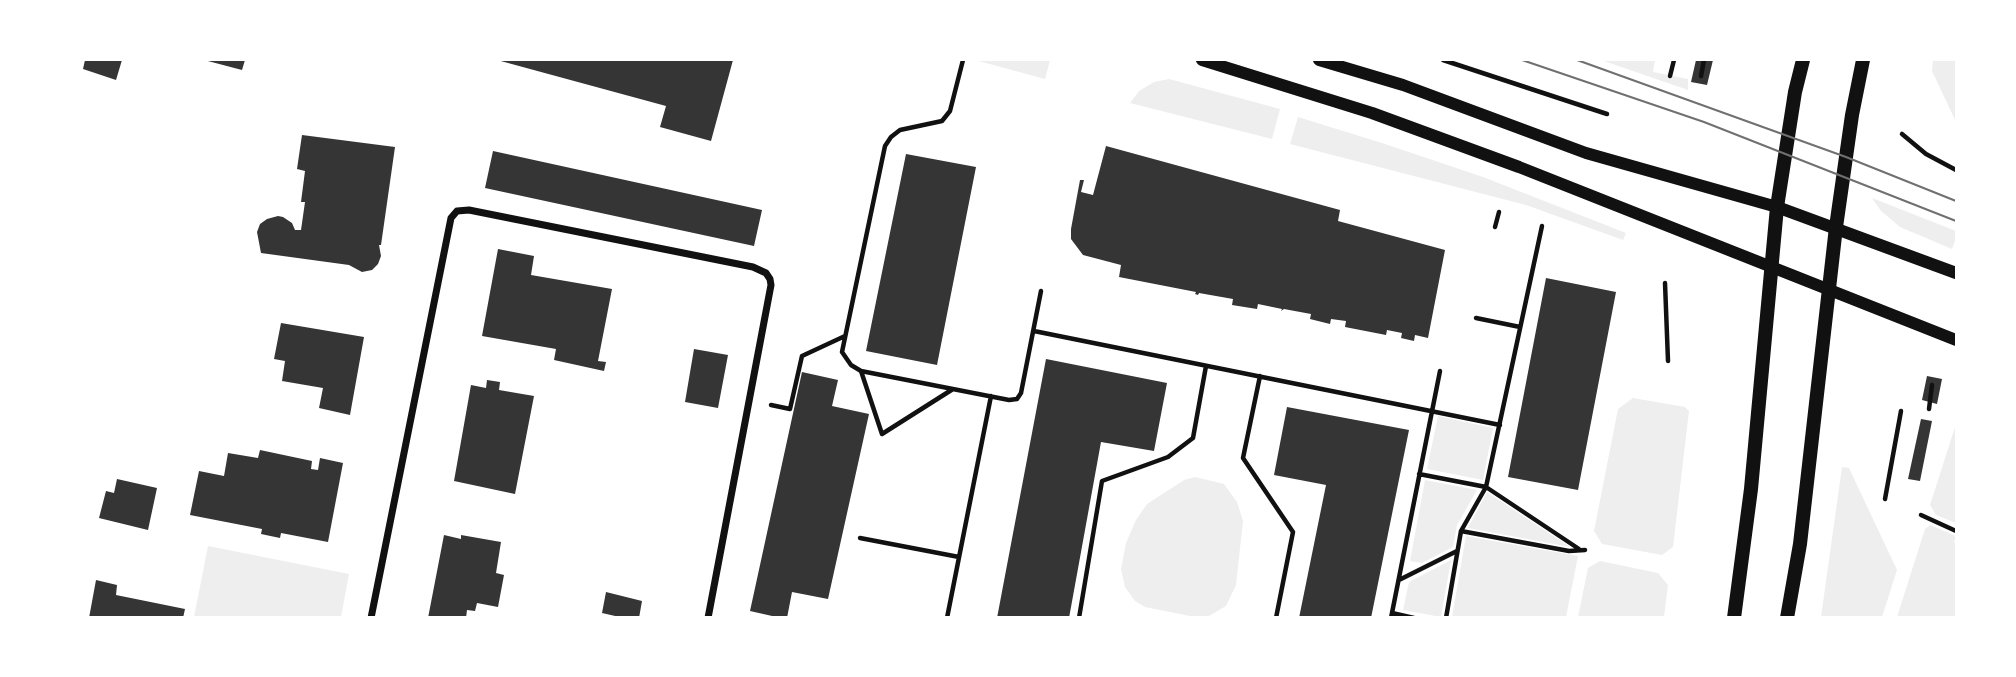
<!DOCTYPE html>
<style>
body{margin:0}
#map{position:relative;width:2016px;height:677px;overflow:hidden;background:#fff;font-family:Manrope,sans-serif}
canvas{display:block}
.frame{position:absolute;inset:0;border:61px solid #fff;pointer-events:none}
</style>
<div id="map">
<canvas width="2016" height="677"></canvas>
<div class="frame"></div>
</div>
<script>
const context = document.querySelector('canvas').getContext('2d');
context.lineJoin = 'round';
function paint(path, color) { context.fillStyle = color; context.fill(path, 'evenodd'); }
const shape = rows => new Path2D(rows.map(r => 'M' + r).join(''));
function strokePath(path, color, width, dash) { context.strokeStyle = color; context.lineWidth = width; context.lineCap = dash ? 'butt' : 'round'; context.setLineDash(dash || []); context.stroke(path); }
paint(shape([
 [975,60,1050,60,1045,79],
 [1601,60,1655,60,1653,72,1688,79,1688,90],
 [1933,60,1956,60,1956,122,1932,71],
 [1169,79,1280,109,1272,139,1130,103,1139,91,1154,82],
 [1298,117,1382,143,1483,177,1626,233,1623,240,1526,205,1290,144],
 [1872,198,1956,231,1956,238,1952,249,1900,227,1881,211],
 [1633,398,1685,407,1689,411,1673,547,1662,555,1602,544,1594,531,1618,409],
 [1438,416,1493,428,1483,480,1427,469],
 [1956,424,1956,523,1936,515,1930,505],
 [1842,467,1849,468,1897,570,1882,617,1821,617],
 [1195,477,1224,484,1237,502,1243,521,1236,585,1226,606,1209,616,1195,617,1145,607,1135,601,1125,587,1121,569,1126,543,1136,520,1147,504,1184,480],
 [1425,480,1477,490,1457,525,1453,547,1422,563,1410,561],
 [1487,492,1570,547,1468,528],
 [1930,525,1956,536,1954,542,1956,544,1956,617,1897,617,1925,529],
 [1466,536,1578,556,1566,617,1452,617],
 [208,546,349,574,341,617,194,617],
 [1451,560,1441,617,1403,610,1409,582],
 [1600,561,1658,573,1668,585,1664,617,1578,617,1588,568]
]), '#eee');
paint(shape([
 [85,60,122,60,116,80,83,69],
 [204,60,245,60,242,70],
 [497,60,733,60,711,141,660,127,666,106],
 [1696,60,1713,60,1707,85,1691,82],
 [302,135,395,147,381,245,379,245,381,256,378,264,372,270,362,272,349,265,261,253,257,232,260,224,267,219,278,216,283,217,292,223,295,230,301,230,305,202,301,202,305,171,297,169],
 [1106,146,1340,210,1338,221,1445,250,1428,338,1415,335,1414,341,1401,338,1402,333,1387,330,1386,335,1345,327,1346,321,1331,319,1330,324,1310,319,1311,314,1284,309,1281,311,1282,309,1258,304,1257,309,1232,305,1233,299,1199,293,1198,295,1195,294,1196,292,1119,277,1121,265,1083,255,1071,239,1071,229,1080,180,1084,180,1081,192,1093,195],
 [493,151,762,210,754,246,485,188],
 [906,154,976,167,937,365,866,351],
 [498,249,534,256,531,275,612,289,598,361,606,362,604,371,554,360,556,349,482,336],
 [1546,278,1616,292,1578,490,1508,477],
 [281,323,364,337,350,415,319,408,323,388,282,381,285,361,274,359],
 [694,349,728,355,718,408,685,402],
 [1046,359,1167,383,1154,451,1101,442,1069,618,997,618],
 [802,372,838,380,832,406,869,414,828,599,792,592,787,618,781,618,750,611],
 [1927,376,1942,379,1937,404,1922,400],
 [487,380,500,382,499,390,534,396,515,494,454,481,471,385,486,388],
 [1287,407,1409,430,1371,618,1299,618,1326,485,1274,475],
 [1921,419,1932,421,1920,481,1908,479],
 [260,450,312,461,311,469,318,470,320,458,343,463,328,542,281,533,280,538,261,534,262,529,190,515,199,471,224,476,228,453,258,458],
 [117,479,157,488,148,530,99,518,106,491,114,493],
 [444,535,461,539,461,535,501,542,496,573,504,575,498,607,477,603,475,611,467,610,466,618,428,618],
 [96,580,117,585,116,595,185,609,183,618,89,618],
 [606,592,642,601,639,618,624,618,602,613]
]), '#353535');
strokePath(shape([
 [963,60,950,111,942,121,900,130,891,137,885,146,842,352,851,365,861,371,1009,400,1017,399,1021,393,1041,291],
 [1443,60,1607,114],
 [1670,76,1674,60],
 [1701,76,1704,60],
 [1902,134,1926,154,1956,170],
 [1495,227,1499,212],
 [1665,283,1668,361],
 [1476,318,1520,327],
 [1034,331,1500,425],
 [861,371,882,434,953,389],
 [1260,376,1243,458,1293,532,1276,618],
 [771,405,790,409,802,356,845,336],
 [1929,409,1932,385],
 [1419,474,1486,487,1579,549],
 [1885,499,1901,411],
 [1921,515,1956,531],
 [1461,531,1569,551,1585,550],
 [860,538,959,557],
 [1399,580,1457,551],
 [1392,613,1414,618],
 [947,618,991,396],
 [1079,618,1102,481,1168,457,1193,438,1206,366],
 [1391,618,1440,371],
 [1446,618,1461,531,1486,487,1542,226]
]), '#111', 4.5);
strokePath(shape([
 [371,618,451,218,457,211,469,210,753,267,766,273,770,279,771,285,708,618]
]), '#111', 7);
strokePath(shape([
 [1202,60,1372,113,1519,167,1956,340],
 [1319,60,1403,85,1586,153,1777,207,1956,273]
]), '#111', 12);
strokePath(shape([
 [1734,618,1751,489,1777,207,1795,92,1803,60],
 [1787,618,1800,544,1836,227,1852,115,1863,60]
]), '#111', 14);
strokePath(shape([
 [1522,60,1704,122,1956,221],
 [1577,60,1846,157,1956,201]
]), '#707070', 2);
</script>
